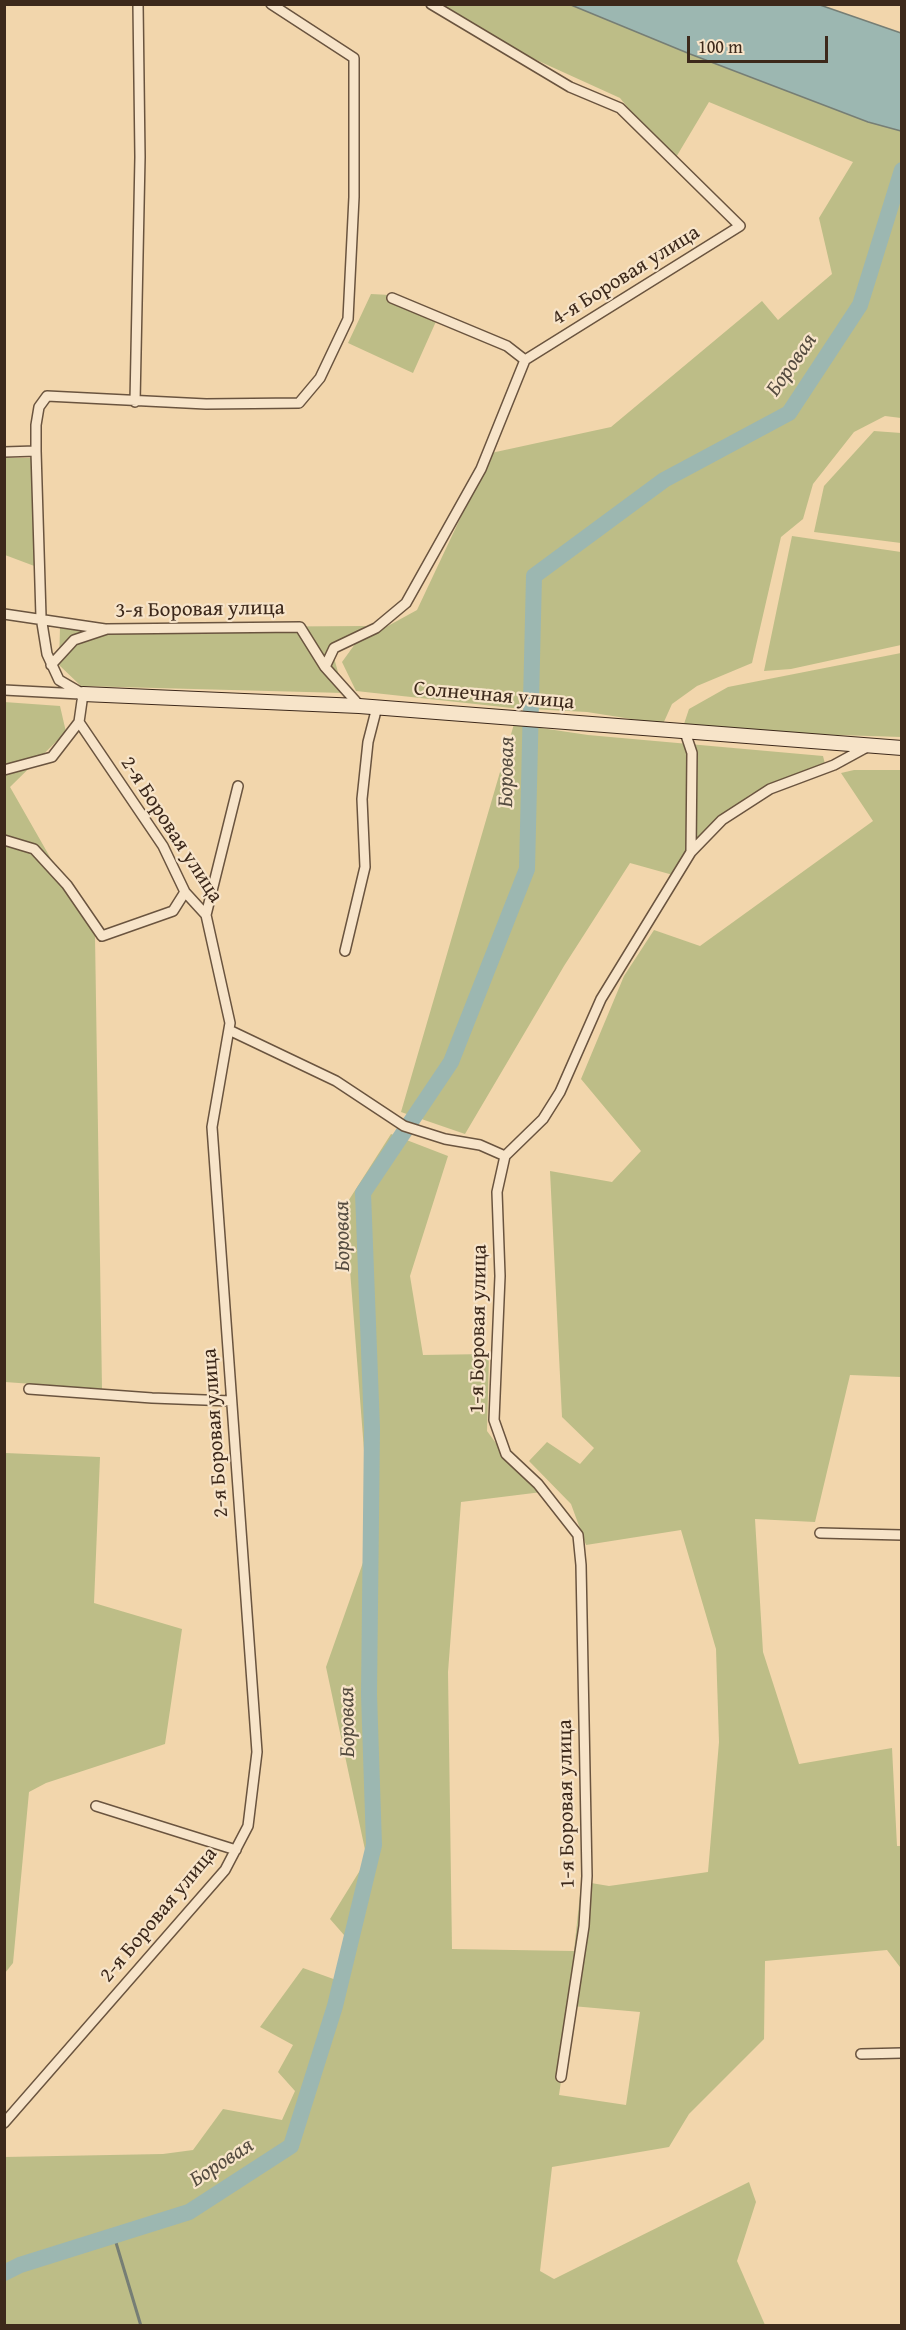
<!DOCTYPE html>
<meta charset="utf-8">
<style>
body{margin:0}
#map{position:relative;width:906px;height:2330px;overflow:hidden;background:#f2d6ac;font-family:"Gentium Book Plus",serif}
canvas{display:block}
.frame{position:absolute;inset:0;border:6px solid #3d291b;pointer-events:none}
.scale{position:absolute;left:687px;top:36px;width:141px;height:27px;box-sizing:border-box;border:3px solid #3d291b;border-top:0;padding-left:8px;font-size:18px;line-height:21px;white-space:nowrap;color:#3d291b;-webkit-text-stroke:4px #f7e4c9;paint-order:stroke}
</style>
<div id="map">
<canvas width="906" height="2330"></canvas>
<div class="frame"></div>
<div class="scale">100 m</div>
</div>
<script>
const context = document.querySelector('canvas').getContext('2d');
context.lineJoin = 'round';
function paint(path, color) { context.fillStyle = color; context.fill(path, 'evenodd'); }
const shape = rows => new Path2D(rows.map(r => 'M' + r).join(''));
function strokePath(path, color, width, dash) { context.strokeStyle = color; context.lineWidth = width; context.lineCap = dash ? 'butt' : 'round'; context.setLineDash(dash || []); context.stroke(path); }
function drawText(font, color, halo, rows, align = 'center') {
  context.font = font + ' "Gentium Book Plus",serif'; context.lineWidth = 4.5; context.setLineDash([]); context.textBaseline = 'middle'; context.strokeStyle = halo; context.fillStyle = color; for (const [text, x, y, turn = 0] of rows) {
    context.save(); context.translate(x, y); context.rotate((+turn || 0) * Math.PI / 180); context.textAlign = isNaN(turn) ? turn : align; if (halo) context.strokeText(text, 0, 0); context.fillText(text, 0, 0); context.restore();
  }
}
paint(shape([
 [441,5,571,5,690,54,868,122,901,131,901,418,885,416,854,432,813,484,803,519,781,537,752,663,697,686,672,704,663,724,587,712,512,708,356,691,342,662,355,644,417,610,491,453,611,427,762,301,778,320,832,274,819,218,853,162,709,102,675,159,671,161,620,98,532,58],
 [371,294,390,295,438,317,413,373,348,343],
 [874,431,901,433,901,543,814,532,824,486],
 [4,458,33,458,37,567,5,555],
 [792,536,901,552,901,645,791,669,764,671],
 [366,626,332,651,344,693,81,686,59,665,60,628],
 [901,653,901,737,805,734,684,724,689,709,728,687],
 [4,702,60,706,66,732,10,787,95,936,102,1389,5,1382],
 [514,724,588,735,823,756,825,764,751,794,699,837,673,875,630,863,564,966,465,1134,401,1112],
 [854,770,901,770,901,1377,850,1375,815,1522,755,1519,763,1652,799,1764,892,1748,897,1846,902,1846,901,2004,900,1967,887,1950,765,1961,764,2039,689,2114,669,2147,552,2167,540,2271,554,2279,749,2182,756,2202,737,2261,765,2325,5,2325,4,2157,163,2154,193,2150,223,2109,282,2120,295,2091,278,2072,293,2045,260,2027,303,1968,339,1981,351,1943,330,1919,367,1859,326,1667,371,1540,345,1206,391,1134,448,1156,410,1276,423,1355,489,1354,487,1431,518,1473,542,1492,461,1502,448,1672,452,1949,574,1951,581,1885,591,1883,609,1886,708,1872,719,1742,716,1649,681,1530,586,1545,571,1504,529,1461,547,1442,580,1464,594,1448,562,1417,550,1171,612,1182,641,1151,581,1079,624,976,654,930,700,946,873,821,841,773],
 [572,2006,640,2012,626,2105,559,2095],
 [5,1453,100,1457,94,1603,182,1629,165,1744,46,1783,29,1792,13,1963,5,1973]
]), '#bdbd87');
const water = shape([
 [571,5,820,5,901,33,901,131,868,122,690,54,571,5]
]);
paint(water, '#9cb7b1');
strokePath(water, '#767e75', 1.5);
strokePath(shape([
 [114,2236,141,2326]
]), '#767e75', 3);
strokePath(shape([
 [4,2273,20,2265,189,2212,291,2146,335,2006,374,1845,369,1694,372,1428,363,1193,451,1062,527,869,534,576,664,480,789,413,860,305,902,170]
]), '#9cb7b1', 16);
const street = shape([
 [392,298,507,346,525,360],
 [135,402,140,157,138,4],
 [4,452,36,451],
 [4,614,105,629],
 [51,665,74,640,107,629,300,627,325,667,360,706],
 [325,667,334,648,376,628,406,603,481,469,525,360,740,226,620,108,570,87,431,4],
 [4,690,80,694],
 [83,694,59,680,47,654,41,617,36,451,36,425,39,407,47,396,206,404,299,403,320,378,348,319,354,197,354,58,271,4],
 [685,732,692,753,691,852],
 [4,770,52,757,79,722],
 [4,840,34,849,67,885,102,936,173,911,185,892],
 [206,915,238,786],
 [345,951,365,867,362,799,368,742,377,707],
 [229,1030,336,1081,404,1126,445,1139,480,1145,505,1156],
 [29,1389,152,1398,231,1401],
 [820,1533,902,1535],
 [96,1806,236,1850],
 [861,2054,902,2053],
 [561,2077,584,1926,587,1876,581,1565,578,1535,538,1484,506,1454,494,1420,500,1276,497,1192,505,1156,543,1119,560,1092,601,999,691,852,722,820,770,789,834,765,867,747],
 [4,2123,225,1870,248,1826,257,1752,212,1127,230,1023,206,915,185,892,163,846,79,722,83,694]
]);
const secondary = shape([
 [83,694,359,706,902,748]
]);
strokePath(street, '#6a543f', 12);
strokePath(secondary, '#3d291b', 16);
strokePath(street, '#f7e4c9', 9);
strokePath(secondary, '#f7e4c9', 14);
drawText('21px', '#3d291b', '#f7e4c9', [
 ["4-я Боровая улица",626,276,-32],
 ["3-я Боровая улица",200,610,-1],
 ["Солнечная улица",494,696,5],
 ["2-я Боровая улица",171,830,57],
 ["1-я Боровая улица",479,1329,-89],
 ["2-я Боровая улица",216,1433,-94],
 ["1-я Боровая улица",567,1804,-91],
 ["2-я Боровая улица",159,1915,-50]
]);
drawText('italic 22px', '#554c40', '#f7e4c9', [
 ["Боровая",792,365,-55],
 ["Боровая",507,772,-89],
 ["Боровая",343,1236,-91],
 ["Боровая",348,1722,-91],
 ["Боровая",222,2163,-33]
]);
</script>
